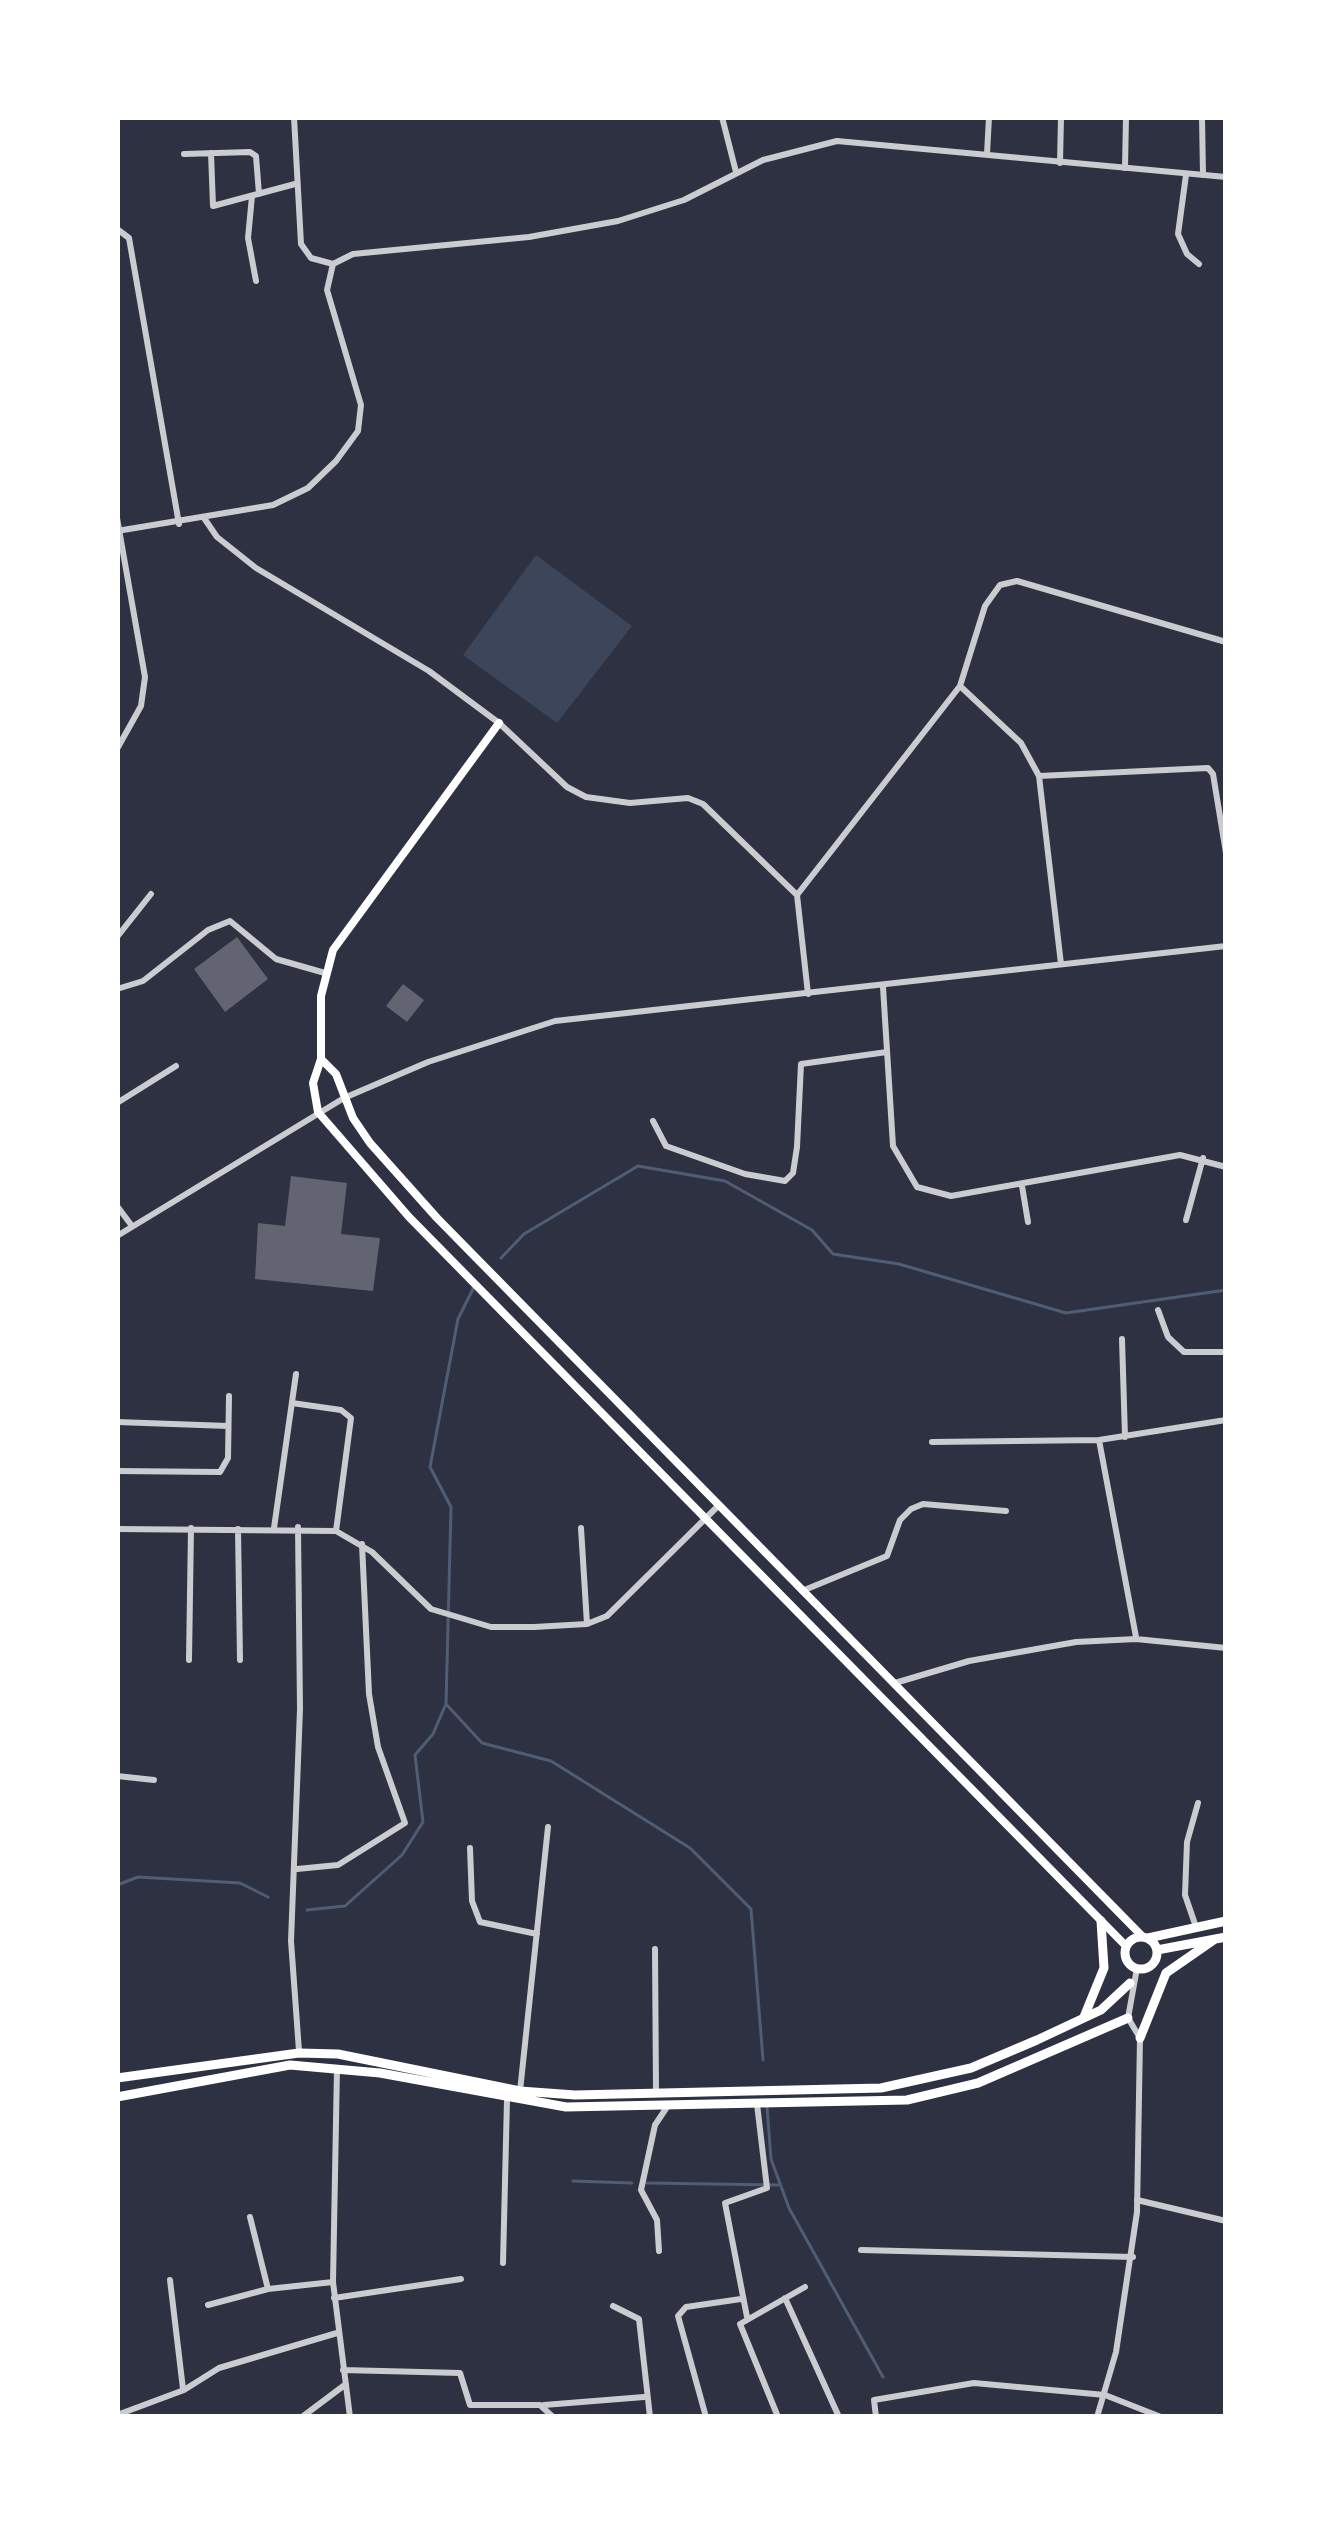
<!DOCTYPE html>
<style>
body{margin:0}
#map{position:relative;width:1343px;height:2534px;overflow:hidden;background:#2d3142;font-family:Signika,sans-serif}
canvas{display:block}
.frame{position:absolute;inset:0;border:120px solid #fff;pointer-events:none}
</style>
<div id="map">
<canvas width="1343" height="2534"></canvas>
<div class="frame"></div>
</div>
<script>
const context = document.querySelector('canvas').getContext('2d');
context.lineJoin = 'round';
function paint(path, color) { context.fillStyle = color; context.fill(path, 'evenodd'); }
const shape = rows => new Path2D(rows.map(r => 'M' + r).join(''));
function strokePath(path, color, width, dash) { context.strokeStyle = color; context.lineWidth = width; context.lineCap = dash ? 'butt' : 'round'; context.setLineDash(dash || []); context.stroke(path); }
paint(shape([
 [536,555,632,626,557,723,463,655]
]), '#3c4559');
strokePath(shape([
 [501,1258,524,1234,638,1166,725,1181,812,1230,833,1254,899,1264,1066,1313,1226,1290],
 [475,1285,458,1319,430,1467,451,1507,446,1704,482,1743,551,1761,690,1848,751,1909,763,2060],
 [117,1885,138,1877,240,1883,268,1897],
 [307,1910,345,1906,402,1855,423,1822,415,1755,433,1734,445,1706],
 [767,2107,771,2159,789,2208,883,2377],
 [573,2181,632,2183],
 [647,2183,778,2185]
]), '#4f5d75', 3);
paint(shape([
 [237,937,268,979,225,1012,194,969],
 [403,984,424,1000,407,1022,386,1006],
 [291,1176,347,1183,341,1234,380,1238,373,1291,255,1279,258,1223,285,1226]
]), '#626471');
strokePath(shape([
 [294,117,301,244,311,258,333,264],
 [722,117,736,172],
 [1202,117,1203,175],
 [211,153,213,206,295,184],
 [184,154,250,152,256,156,259,194],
 [987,154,989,117],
 [1060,163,1061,117],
 [1125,168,1126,117],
 [1186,175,1178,234,1187,254,1199,264],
 [252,196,248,238,256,281],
 [117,229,129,238,179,524],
 [117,518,145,677,141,706,117,749],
 [960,686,1021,743,1039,776,1061,964],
 [499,723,567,787,586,797,630,803,688,798,703,804,797,895],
 [1039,776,1208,768,1213,774,1226,853],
 [117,937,151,894],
 [883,987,893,1146,917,1187,951,1196,1180,1155,1226,1167],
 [117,989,143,981,208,930,230,921,276,959,325,973],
 [808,994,797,895,960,686,985,606,1000,585,1017,581,1226,642],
 [117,1103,176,1066],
 [653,1121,666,1146,745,1174,785,1181,793,1173,797,1147,801,1064,887,1052],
 [1022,1186,1028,1222],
 [117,1206,132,1226],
 [1186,1220,1203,1158],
 [1158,1310,1168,1337,1184,1352,1226,1352],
 [1122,1339,1125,1437],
 [292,1403,341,1410,351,1418,336,1531],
 [117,1422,228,1426],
 [1099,1440,1136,1637],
 [932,1442,1099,1440,1226,1420],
 [117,1471,220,1472,228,1458,229,1396],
 [298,1527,300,1709,291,1941,299,2051],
 [274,1528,296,1374],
 [581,1528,587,1624],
 [117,1529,336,1531,372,1552,431,1609,491,1627,534,1627,587,1624,607,1616,718,1506],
 [238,1529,240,1660],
 [802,1591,887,1556,900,1520,911,1509,923,1504,1006,1511],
 [189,1660,191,1528],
 [895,1683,969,1661,1076,1642,1136,1639,1226,1648],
 [117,1776,154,1780],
 [470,1848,472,1901,480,1922,537,1934],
 [297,1869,338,1865,405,1823,378,1747,369,1694,362,1544],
 [1196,1927,1185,1895,1187,1842,1198,1803],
 [655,1949,656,2091],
 [337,2068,333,2282,350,2417],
 [520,2091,548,1827],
 [1137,2200,1226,2221],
 [250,2217,268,2289],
 [861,2250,1133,2257],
 [659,2251,657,2220,641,2190,655,2125,667,2107],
 [503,2263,507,2100],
 [170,2280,183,2389],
 [334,2298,461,2279],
 [785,2298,839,2417],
 [208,2305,268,2289,333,2282],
 [613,2306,639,2319,650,2417],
 [747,2317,725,2203,767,2188,757,2104],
 [343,2370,460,2373,470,2405,540,2405,553,2417],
 [544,2405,644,2397],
 [117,2415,184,2390,219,2368,337,2333],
 [302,2417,346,2384],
 [706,2417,678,2316,686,2307,741,2299],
 [778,2417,740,2324,805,2287],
 [876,2417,874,2400,974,2383,1105,2395,1161,2417]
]), '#caccd0', 6);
strokePath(shape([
 [204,518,217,537,256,568,429,671,499,723],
 [117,531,273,505,308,488,336,461,358,431,361,405,327,290,333,264,353,254,529,237,618,221,684,200,763,160,837,141,1226,177],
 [117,1236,344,1098,428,1062,555,1021,1226,946],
 [1097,2417,1116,2352,1137,2212,1140,2038,1128,2018,1137,1968]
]), '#caccd0', 6);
strokePath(shape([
 [499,723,333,950,321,996,321,1059,313,1083,318,1112,409,1217,1126,1946],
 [321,1059,336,1074,353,1118,370,1143,437,1218,1142,1936]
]), '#fff', 8);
strokePath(shape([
 '1125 1953a16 16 0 1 1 32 0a16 16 0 1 1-32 0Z',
 [1148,1938,1226,1921],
 [1157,1950,1226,1937],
 [1084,2017,1104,1968,1101,1921],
 [1140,2038,1166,1973,1215,1939],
 [117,2078,299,2053,338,2054,520,2091,575,2095,881,2088,971,2068,1037,2040,1101,2010,1130,1983],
 [117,2097,290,2065,380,2073,566,2107,907,2100,978,2083,1128,2018]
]), '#fff', 9);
</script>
